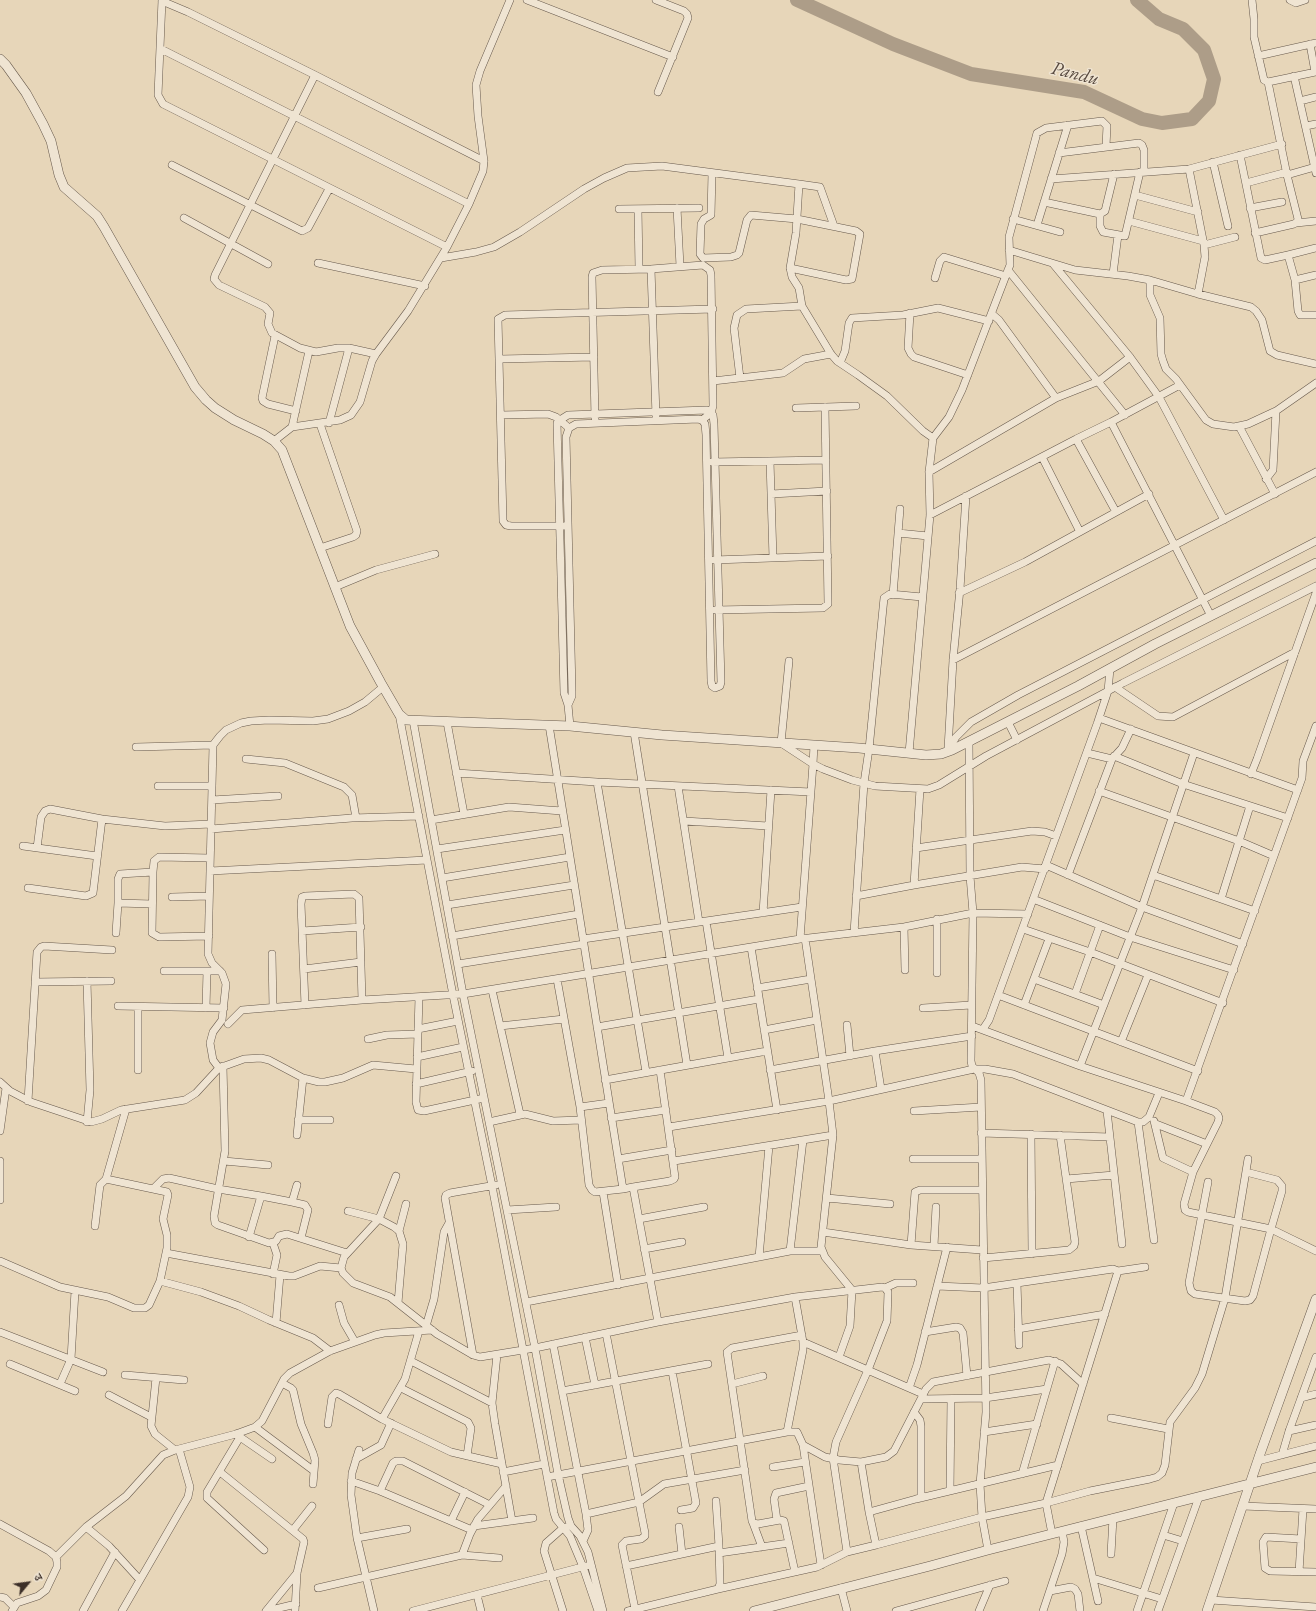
<!DOCTYPE html>
<meta charset="utf-8">
<style>
body{margin:0}
#map{position:relative;width:1316px;height:1611px;overflow:hidden;background:#e7d6b9;font-family:"EB Garamond","Noto Serif Devanagari",serif}
canvas{display:block}
.north{position:absolute;left:8px;top:1563px;width:40px;height:40px;-webkit-text-stroke:3px #efe4d2;paint-order:stroke;rotate:61deg;font-size:11px;font-weight:700;line-height:16px;text-align:center;color:#3c2f28}
.north::after{content:'';display:block;margin:auto;width:14px;height:18px;background:#3c2f28;clip-path:polygon(50% 0,100% 100%,50% 72%,0 100%)}
</style>
<div id="map">
<canvas width="1316" height="1611"></canvas>
<div class="north">उ</div>
</div>
<script>
const context = document.querySelector('canvas').getContext('2d');
context.lineJoin = 'round';
const shape = rows => new Path2D(rows.map(r => 'M' + r).join(''));
function strokePath(path, color, width, dash) { context.strokeStyle = color; context.lineWidth = width; context.lineCap = dash ? 'butt' : 'round'; context.setLineDash(dash || []); context.stroke(path); }
function drawText(font, color, halo, rows, align = 'center') {
  context.font = font + ' "EB Garamond",serif'; context.lineWidth = 3; context.setLineDash([]); context.textBaseline = 'middle'; context.strokeStyle = halo; context.fillStyle = color; for (const [text, x, y, turn = 0] of rows) {
    context.save(); context.translate(x, y); context.rotate((+turn || 0) * Math.PI / 180); context.textAlign = isNaN(turn) ? turn : align; if (halo) context.strokeText(text, 0, 0); context.fillText(text, 0, 0); context.restore();
  }
}
strokePath(shape([
 [797,0,893,44,971,74,1084,92,1142,119,1162,123,1192,119,1209,101,1214,79,1204,50,1183,29,1159,19,1137,0]
]), '#ad9d88', 14);
const minor = shape([
 [162,0,158,95,163,104,447,247],
 [527,0,673,57],
 [656,0,684,11,687,14,688,18,658,92],
 [1252,0,1254,19,1254,37,1264,80,1268,82,1316,72],
 [1290,0,1296,3,1305,0],
 [162,1,188,12,315,75,484,161],
 [1310,44,1315,72],
 [161,49,469,204],
 [1258,56,1316,43],
 [315,75,215,275,214,279,219,285,265,307,270,313,268,324,272,333,300,348,316,352,338,348,349,348,376,354],
 [1294,76,1316,173],
 [1300,101,1316,97],
 [1306,126,1316,124],
 [1059,153,1139,143,1142,145,1144,150,1144,172],
 [1240,155,1261,258,1265,260,1288,255,1295,280,1316,275],
 [1213,162,1228,226],
 [172,165,302,231,308,228,329,189],
 [1189,169,1282,144],
 [712,173,711,215,704,219,701,224,700,254,703,258,731,257,737,255,739,253,747,220,751,215,797,219,856,231,860,234,852,279,846,280,790,268],
 [1287,175,1315,167],
 [1051,179,1189,169,1204,245,1205,257,1198,294],
 [1246,183,1287,172],
 [799,184,820,187,834,226],
 [1135,195,1198,212],
 [1044,202,1100,214,1105,211,1114,174],
 [677,208,680,266],
 [1250,208,1282,202],
 [619,209,699,208],
 [638,209,639,269],
 [1100,214,1100,226,1103,232,1125,236,1140,172],
 [184,218,268,264],
 [1013,219,1060,232],
 [1129,221,1203,241],
 [1296,223,1316,221],
 [1037,225,1068,125],
 [1255,233,1294,224,1297,222,1298,219,1287,175,1268,82],
 [1204,245,1235,237],
 [1009,250,1075,270,1128,276,1150,280,1198,294,1251,307,1256,311,1262,320,1270,351,1277,355,1316,364],
 [1288,255,1316,248],
 [441,258,476,252,494,247,520,232,584,189,604,178,627,168,662,166,799,184,796,233,790,268,792,277,799,288,802,306,831,354,837,361,858,375,887,396,923,431,933,438],
 [318,263,425,286],
 [1054,265,1130,357,1159,397,1224,520],
 [651,269,656,416],
 [1008,270,1125,415],
 [1113,274,1118,235],
 [935,278,940,261,944,257,1006,276],
 [1150,280,1150,295,1160,318,1161,354,1163,361,1166,369,1176,379,1206,420,1213,424,1234,427,1248,424,1276,411,1316,383],
 [1295,280,1298,311,1300,315,1316,315],
 [910,313,908,348,911,354,914,357,968,375],
 [992,314,999,320,1056,398],
 [275,336,262,398,263,401,268,404,296,411],
 [500,359,594,357],
 [840,363,845,351,849,323,852,318,903,315,938,308,989,321],
 [740,378,734,328,737,315,746,309,802,306],
 [713,381,783,373,804,359,831,354],
 [796,408,856,406],
 [501,415,548,414,556,417,569,428],
 [595,418,592,277,593,273,602,270,651,269,703,265,710,270,711,275,713,406,711,413,702,420],
 [1111,422,1211,616],
 [329,423,349,348],
 [1239,426,1275,494],
 [292,427,309,351],
 [1076,439,1116,512],
 [274,441,292,427,340,420,351,415,360,402,372,361,376,354,408,311,447,247,469,204,483,171,484,161,478,116,476,85,480,71,510,0],
 [1042,457,1080,532],
 [770,461,773,558],
 [712,462,826,460],
 [929,472,1056,398,1099,381,1130,357],
 [1266,479,1273,470,1276,411],
 [771,494,827,491],
 [930,515,1076,439,1111,422,1180,385],
 [564,526,511,526,506,525,503,521,498,319,505,315,713,309],
 [898,533,928,536],
 [320,548,353,537,356,535,357,531,320,424],
 [714,560,828,556],
 [335,587,376,570,435,554],
 [959,593,1025,562,1149,494],
 [893,595,900,509],
 [715,610,823,608,828,604,825,407],
 [953,660,1316,472],
 [789,661,781,743,813,764,800,939,904,927,973,913,1028,914],
 [1115,687,1158,716,1173,717,1295,652],
 [568,705,572,696,572,691,566,437,569,428,576,424,698,419,702,420,705,424,706,435,711,681,712,686,715,688,720,686,721,682,714,424,713,415,707,410,568,415,560,420,557,423,564,693,568,705,570,726],
 [399,714,453,995,492,1186,554,1513,556,1519,570,1536,583,1567,598,1611],
 [1099,718,1298,790],
 [413,720,463,994,535,1348,558,1474,568,1518,571,1526,580,1536,588,1552,603,1611],
 [447,722,464,814],
 [1008,722,1017,740],
 [549,725,623,1189,633,1187,658,1322],
 [634,732,687,1065],
 [969,741,970,876,973,913,971,1061,972,1066,979,1073,981,1080,986,1412,980,1484,982,1517,988,1550],
 [814,745,813,764,823,769,852,780,875,786,928,789,939,785,986,756,1123,683,1316,586],
 [136,747,213,745],
 [948,749,953,660,960,589,966,496],
 [948,751,956,737,971,722,1018,695,1316,541],
 [909,753,930,515,929,472,933,438,949,417,962,390,1008,270,1010,265,1009,237,1037,133,1046,128,1102,121,1107,126,1106,146],
 [1087,753,1112,759],
 [1114,756,1183,784,1288,818],
 [246,759,285,763,344,787,352,795,356,818],
 [456,773,597,782,811,792],
 [1251,774,1257,759,1316,593],
 [597,782,646,1072],
 [158,786,212,786],
 [678,786,699,922],
 [1099,791,1239,841,1274,856],
 [212,800,278,796],
 [431,820,509,807,562,811],
 [684,821,768,826],
 [211,829,352,818,419,816],
 [23,846,97,856],
 [37,848,41,817,45,811,50,809,102,819],
 [916,848,1032,831,1045,832,1056,836],
 [437,849,565,830],
 [1046,865,1142,907,1243,944],
 [210,871,427,860],
 [1068,875,1112,759,1122,748,1131,729],
 [1153,875,1255,911],
 [442,878,570,857],
 [914,885,1022,867,1045,869],
 [28,888,86,896,93,893,102,819,165,826,211,824],
 [856,896,914,885,920,789],
 [172,897,209,896],
 [1033,899,1130,937,1234,970],
 [1221,899,1250,806],
 [118,903,118,879,120,874,153,872],
 [447,905,574,885],
 [763,913,771,790],
 [937,919,937,973],
 [706,921,728,1058],
 [904,927,905,970],
 [1023,929,1090,952,1223,1003],
 [302,931,361,927],
 [116,933,118,903,152,904],
 [854,933,864,783,869,749,884,598,890,594,922,597],
 [209,936,159,937,152,933,153,872,154,861,159,857,210,858],
 [452,936,579,914],
 [805,938,829,1101,833,1135,821,1247,825,1257,852,1290,850,1326,839,1357],
 [583,939,802,907],
 [751,947,777,1110],
 [272,954,273,1008],
 [458,964,584,944],
 [304,969,361,962],
 [164,971,220,971],
 [557,979,580,1107,589,1185,592,1190,595,1192,623,1189],
 [1034,979,1104,1005],
 [87,981,90,1090,87,1122],
 [35,982,111,981],
 [757,988,811,979],
 [492,990,520,1114],
 [1075,994,1100,925],
 [998,995,1198,1071],
 [419,997,416,1102,418,1110,424,1111,484,1098],
 [305,1005,301,904,302,897,305,896,354,894,359,898,362,1000],
 [1024,1005,1049,939],
 [118,1006,224,1008],
 [206,1008,207,971],
 [923,1008,971,1005],
 [228,1024,242,1010,362,1000,463,994,800,939],
 [847,1025,850,1056],
 [500,1026,564,1019],
 [972,1026,1080,1066,1186,1101,1302,778,1303,761,1316,726],
 [597,1027,759,999],
 [418,1029,458,1021],
 [983,1029,989,1020,1097,724,1108,691,1110,669],
 [764,1030,817,1020],
 [368,1039,387,1035,418,1034],
 [1121,1042,1148,975],
 [875,1051,881,1089],
 [417,1057,463,1047],
 [223,1066,225,1151,214,1216,215,1223,218,1225,269,1243,276,1241,279,1236,287,1234,347,1253],
 [1080,1066,1142,907,1194,753],
 [219,1068,213,1060,210,1043,213,1032,222,1020,226,984,222,973,212,963,208,954,213,745,220,736,226,730,241,723,251,721,269,720,313,721,328,719,349,711,365,702,383,687],
 [138,1070,138,1007],
 [770,1070,875,1051,972,1036],
 [605,1080,767,1051],
 [0,1082,10,1091,31,1102,91,1122,102,1119,121,1110,185,1100,196,1093,219,1068,244,1059,261,1058,269,1060,303,1078,319,1082,325,1082,343,1078,373,1065,416,1069],
 [416,1084,472,1071],
 [28,1101,37,952,41,947,44,946,112,950],
 [1186,1101,1215,1112,1218,1115,1219,1118,1218,1122,1207,1144],
 [580,1107,609,1103],
 [914,1111,981,1107],
 [1107,1111,1122,1244],
 [611,1118,666,1110],
 [298,1120,330,1120],
 [1154,1121,1163,1158,1193,1172],
 [489,1122,525,1114,553,1121,581,1120],
 [1138,1122,1154,1240],
 [1156,1124,1207,1144,1193,1172,1184,1204,1185,1210,1188,1212,1271,1229,1282,1191,1282,1186,1277,1180,1246,1172],
 [669,1127,829,1101,974,1069,985,1069,1013,1074,1138,1122,1143,1122,1149,1117,1159,1093],
 [0,1131,6,1088],
 [981,1133,1110,1137],
 [1031,1134,1032,1254],
 [297,1135,303,1078],
 [618,1159,672,1150],
 [913,1159,982,1159],
 [0,1161,0,1200],
 [224,1161,268,1165],
 [674,1161,833,1135],
 [396,1176,379,1219,344,1257,341,1268,343,1273,353,1283,390,1297,437,1334,473,1355,480,1357,535,1348,658,1322,795,1297,882,1287,885,1288,888,1292,887,1321,868,1370,836,1442,833,1458,847,1552,876,1545],
 [106,1179,126,1109],
 [1066,1179,1114,1175],
 [1208,1182,1189,1283,1191,1291,1195,1294,1245,1301,1250,1300,1253,1296,1271,1229,1316,1251],
 [297,1185,292,1202,305,1205,308,1210,301,1238],
 [633,1187,670,1181,674,1179,675,1177,660,1070],
 [154,1188,163,1179,169,1178,218,1189,261,1196],
 [982,1190,920,1190,915,1192,911,1245,982,1250],
 [603,1192,618,1285],
 [827,1198,890,1204],
 [507,1210,556,1207],
 [348,1211,379,1219,394,1227,399,1231,403,1244,398,1303],
 [639,1219,704,1207],
 [95,1226,100,1185,106,1179,167,1192,168,1195,163,1219,167,1235,167,1248,160,1281],
 [399,1231,406,1204],
 [823,1232,911,1245],
 [249,1237,261,1196,292,1202],
 [273,1243,277,1255,273,1274],
 [934,1246,936,1207],
 [644,1249,682,1242],
 [790,1251,803,1140],
 [166,1253,289,1276,294,1276,320,1266,341,1268],
 [759,1257,769,1146],
 [983,1258,1069,1250,1074,1246,1075,1242,1060,1135],
 [0,1261,60,1287,108,1297,134,1308,145,1308,149,1305,160,1281,201,1292,239,1306,269,1320,313,1338,330,1351],
 [1118,1271,1145,1267],
 [1017,1283,1019,1345],
 [937,1286,983,1288,1113,1269,1118,1271,1046,1503,1052,1534],
 [885,1288,896,1283,913,1283],
 [526,1302,790,1251,822,1251],
 [339,1305,344,1323,355,1342],
 [276,1323,280,1275],
 [426,1326,434,1299,444,1232,449,1223],
 [1018,1329,1105,1314],
 [0,1332,103,1372],
 [925,1332,956,1327,960,1328,963,1333,967,1376],
 [606,1333,645,1533,645,1536,641,1539,626,1541,622,1545,635,1609],
 [585,1337,595,1385],
 [803,1342,923,1394],
 [553,1344,586,1514,588,1530,583,1541],
 [473,1355,445,1198,446,1195,450,1193,496,1185],
 [497,1355,492,1403,495,1424,512,1521],
 [411,1361,492,1403],
 [10,1364,75,1391],
 [672,1371,696,1503,693,1508,681,1510],
 [125,1375,184,1380],
 [156,1378,151,1426,155,1434,175,1450],
 [282,1383,291,1388,293,1390,301,1424,313,1453,315,1460,313,1484],
 [60,1384,71,1359,75,1291],
 [732,1384,763,1376],
 [401,1388,468,1422,471,1428,467,1456],
 [909,1388,917,1365,947,1247],
 [562,1391,708,1364],
 [109,1395,151,1417],
 [1301,1398,1316,1394],
 [921,1399,985,1398,1047,1389],
 [914,1412,920,1420,921,1426,921,1498],
 [1111,1418,1168,1429],
 [382,1419,451,1452,502,1464],
 [328,1424,332,1397,336,1393,339,1394,382,1419,405,1379,419,1331],
 [255,1427,314,1471],
 [1289,1431,1316,1425],
 [787,1432,803,1350,803,1342,795,1297],
 [984,1432,1037,1424],
 [236,1434,240,1437,207,1492,207,1498,264,1550],
 [240,1437,272,1459],
 [803,1445,821,1565],
 [359,1450,352,1473,351,1495,357,1538,374,1611],
 [1282,1455,1289,1431,1316,1357],
 [356,1459,381,1445,391,1423],
 [1258,1461,1316,1446],
 [861,1462,869,1512],
 [1058,1465,916,1499,869,1512,876,1545,982,1517,1046,1503,1090,1491,1150,1479,1157,1477,1162,1473,1165,1465,1170,1422,1195,1388,1202,1374,1225,1298,1248,1159],
 [773,1467,805,1462],
 [220,1472,303,1539,304,1542,297,1573,295,1611],
 [503,1472,544,1464],
 [1022,1474,1055,1361],
 [547,1477,787,1432,797,1432,803,1445,825,1457,839,1460,861,1462,886,1457,894,1451,926,1389,933,1382,1049,1360,1061,1364,1083,1384],
 [351,1481,380,1491,472,1530],
 [380,1491,393,1463,396,1461,403,1461,490,1505],
 [950,1491,951,1399],
 [1243,1506,1316,1509],
 [586,1514,639,1502,664,1484,745,1470],
 [777,1520,774,1499,776,1493,809,1486],
 [451,1521,465,1492],
 [753,1523,762,1547],
 [0,1524,49,1551,56,1557,57,1562,57,1567,46,1590,38,1596,17,1603,12,1611],
 [474,1526,533,1518],
 [1081,1526,1098,1601],
 [86,1527,109,1546,140,1580],
 [679,1527,682,1554],
 [293,1530,312,1506],
 [1163,1535,1183,1541],
 [357,1538,407,1529],
 [1301,1539,1266,1537,1263,1542,1265,1568,1270,1571,1316,1572],
 [719,1553,789,1543],
 [1111,1554,1113,1518],
 [462,1555,499,1558],
 [56,1557,86,1527,126,1496,163,1455,175,1450,236,1434,255,1427,262,1421,284,1379,290,1373,330,1351,375,1335,384,1333,432,1330],
 [626,1566,719,1546],
 [795,1572,784,1521,780,1520,758,1524,753,1523,752,1521,727,1352,732,1348,802,1335],
 [1299,1572,1303,1509],
 [1093,1578,1162,1599],
 [318,1588,462,1555,470,1534,478,1519,506,1486],
 [841,1588,847,1611],
 [718,1589,817,1567,847,1552],
 [1050,1591,1071,1587,1075,1589,1078,1594,1080,1611],
 [477,1595,481,1611],
 [0,1597,5,1598,14,1607],
 [1211,1600,1316,1607],
 [83,1611,115,1552],
 [122,1611,188,1497,190,1487,179,1449],
 [266,1611,297,1573],
 [267,1611,296,1604],
 [413,1611,586,1566],
 [563,1611,544,1551,546,1543,563,1528,567,1527],
 [628,1611,718,1589,720,1584,719,1546,716,1501],
 [896,1611,1005,1581],
 [979,1611,990,1585],
 [1043,1611,1062,1554,1064,1542,1062,1531],
 [1137,1611,1174,1503],
 [1158,1611,1199,1497]
]);
const tertiary = shape([
 [0,59,6,65,26,93,43,124,51,141,59,175,64,187,97,216,104,227,195,387,206,400,215,408,234,420,263,434,274,441,282,450,350,626,381,683,399,714,406,720,570,726,662,735,859,748,926,755,941,754,952,750,1078,686,1155,644,1316,563],
 [754,1611,930,1566,988,1550,1316,1467],
 [1207,1611,1260,1454,1316,1299]
]);
strokePath(minor, '#67594c', 8);
strokePath(tertiary, '#67594c', 10);
strokePath(minor, '#efe4d2', 7);
strokePath(tertiary, '#efe4d2', 9);
drawText('italic 19px', '#584a40', '#efe4d2', [
 ["Pandu",1075,74,14]
]);
</script>
